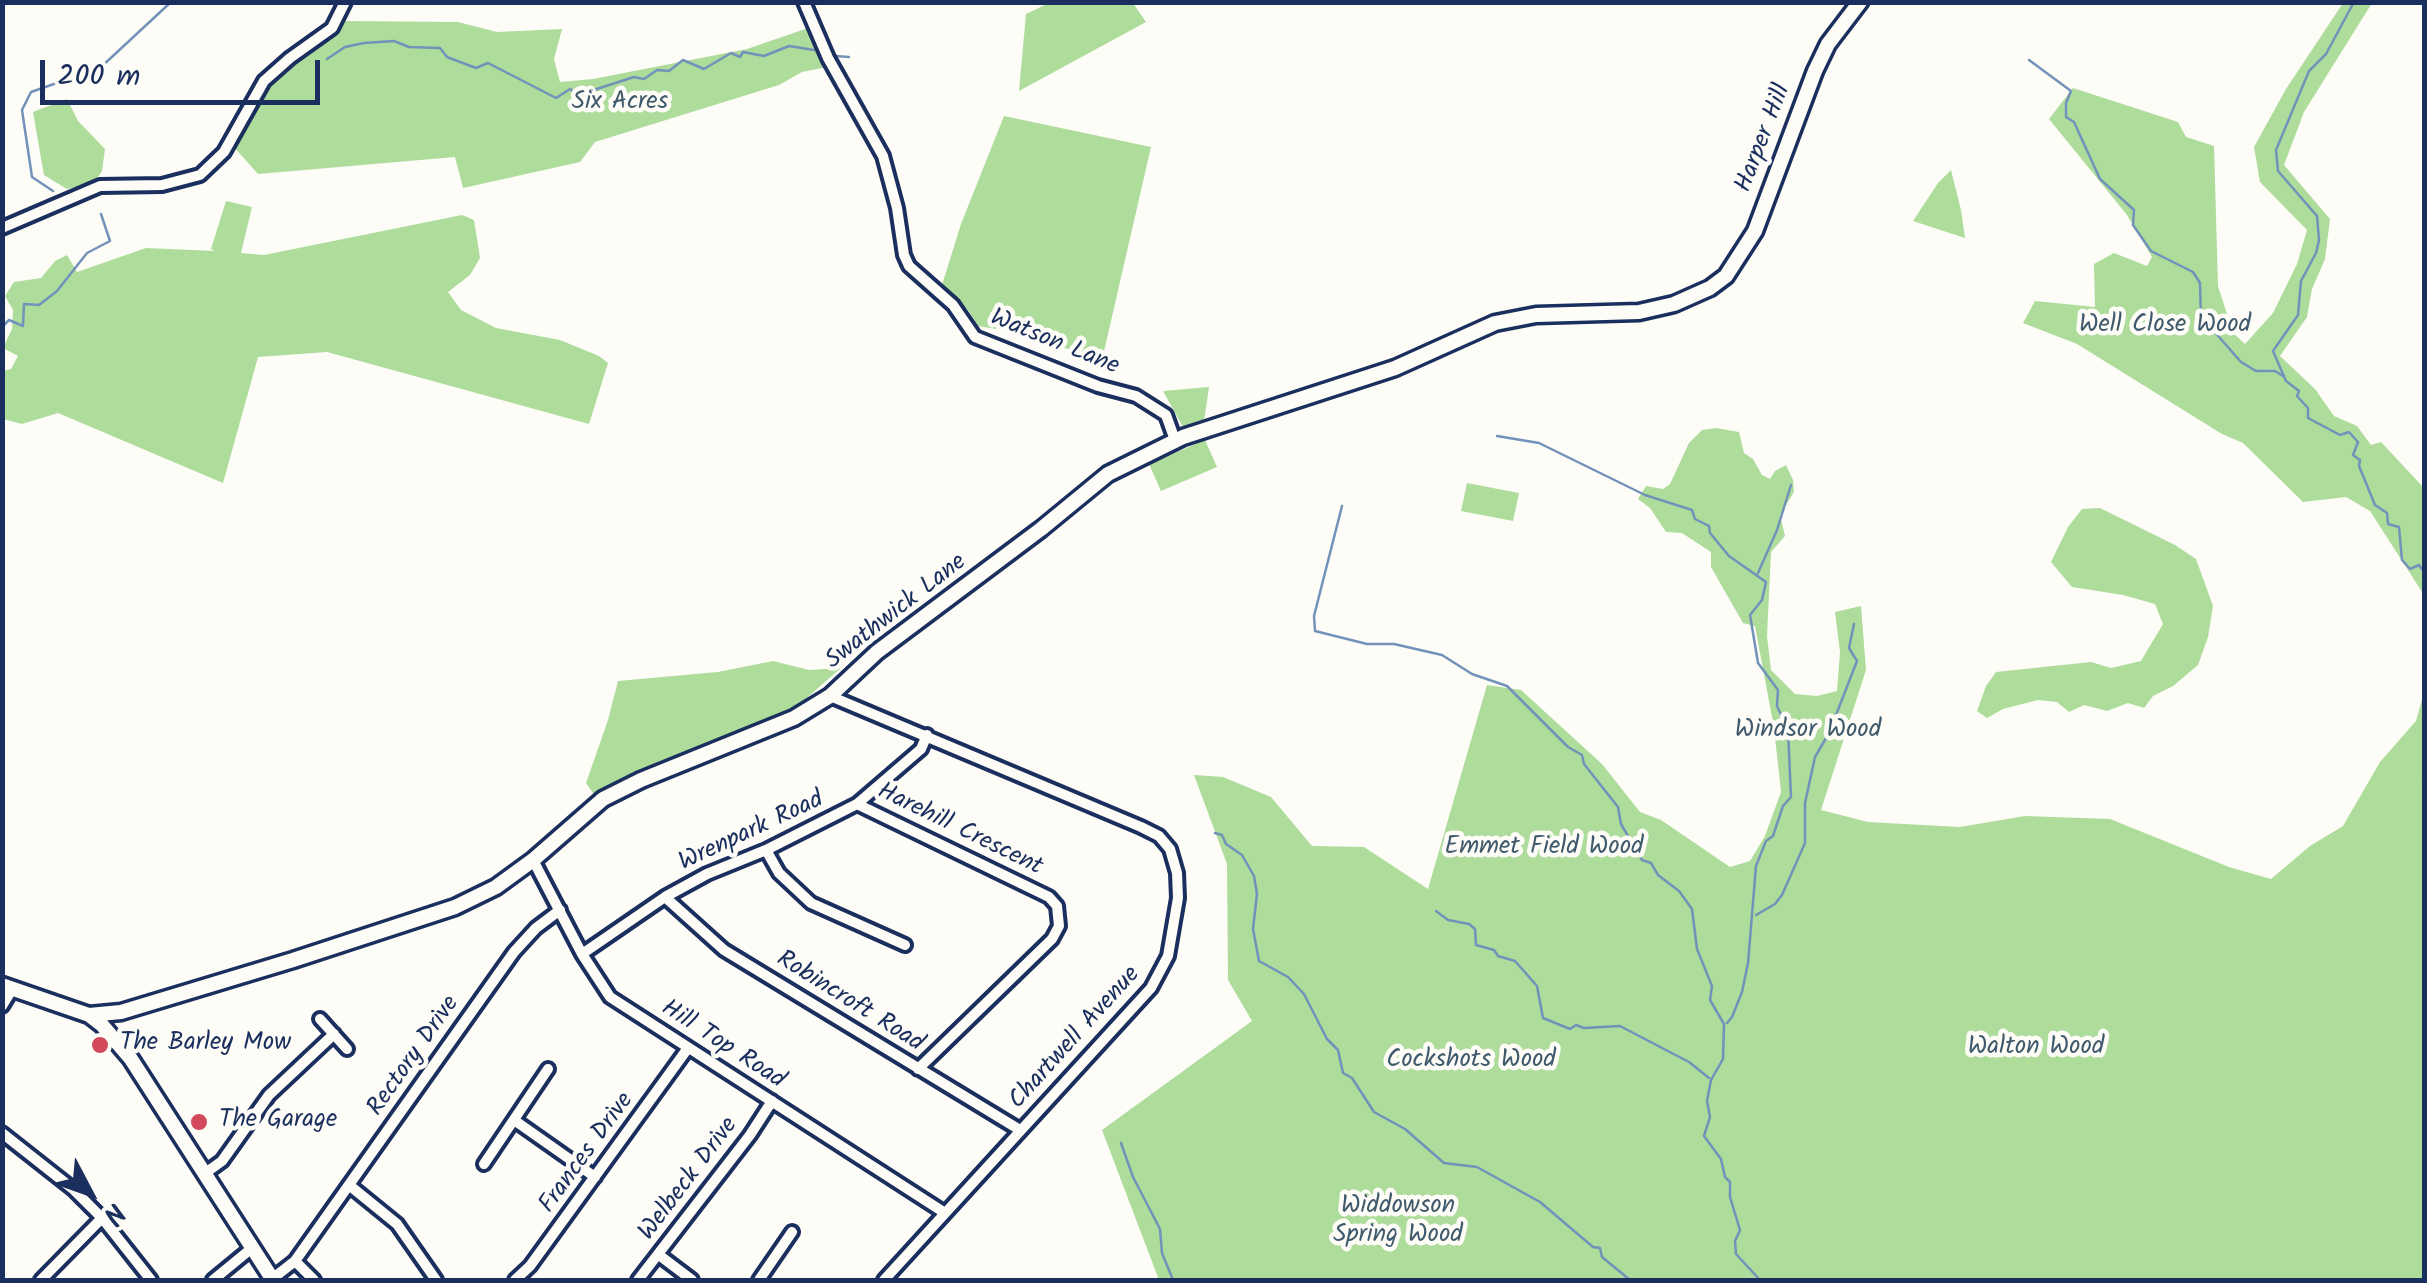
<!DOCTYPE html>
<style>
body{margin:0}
#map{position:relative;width:2427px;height:1283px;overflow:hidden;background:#fdfcf7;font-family:Kalam,sans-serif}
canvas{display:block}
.frame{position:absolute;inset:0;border:5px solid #1b2f5e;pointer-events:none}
.north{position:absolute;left:40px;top:1143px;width:100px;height:100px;-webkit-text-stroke:8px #fdfcf7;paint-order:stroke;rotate:131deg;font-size:28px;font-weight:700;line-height:40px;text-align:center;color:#1b2f5e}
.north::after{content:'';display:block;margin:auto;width:35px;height:45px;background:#1b2f5e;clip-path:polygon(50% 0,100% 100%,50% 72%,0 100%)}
.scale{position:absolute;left:40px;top:60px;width:280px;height:45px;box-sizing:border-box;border:5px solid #1b2f5e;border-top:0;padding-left:12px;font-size:30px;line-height:35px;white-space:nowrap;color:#1b2f5e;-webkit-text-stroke:8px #fdfcf7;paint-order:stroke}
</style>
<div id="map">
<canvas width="2427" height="1283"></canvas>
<div class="frame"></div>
<div class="north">N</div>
<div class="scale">200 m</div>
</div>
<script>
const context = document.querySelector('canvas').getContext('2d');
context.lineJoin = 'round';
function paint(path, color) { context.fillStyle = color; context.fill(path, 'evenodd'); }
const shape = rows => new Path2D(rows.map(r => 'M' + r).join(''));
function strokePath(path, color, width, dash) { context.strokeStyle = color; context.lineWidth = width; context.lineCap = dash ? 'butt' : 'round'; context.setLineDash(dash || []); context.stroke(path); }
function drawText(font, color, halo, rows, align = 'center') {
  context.font = font + ' Kalam,sans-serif'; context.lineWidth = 9; context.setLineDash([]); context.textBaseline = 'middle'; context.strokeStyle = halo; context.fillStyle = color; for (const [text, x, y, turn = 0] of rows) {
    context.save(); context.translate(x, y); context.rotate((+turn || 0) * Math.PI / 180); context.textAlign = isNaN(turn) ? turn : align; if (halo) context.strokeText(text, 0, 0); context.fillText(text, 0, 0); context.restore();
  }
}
paint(shape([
 [1049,3,1133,3,1146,22,1019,91,1026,14],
 [2343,3,2372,3,2304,112,2284,165,2330,219,2325,259,2312,289,2307,317,2280,356,2315,389,2334,416,2357,426,2371,445,2381,442,2424,488,2424,595,2370,511,2346,497,2303,502,2243,443,2222,434,2077,344,2023,323,2035,301,2095,307,2094,264,2114,253,2147,266,2152,257,2127,215,2049,119,2073,88,2178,122,2186,137,2214,146,2218,286,2233,333,2245,344,2273,313,2297,264,2307,230,2260,182,2254,147,2286,89],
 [344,21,458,22,497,32,562,29,554,59,560,82,593,79,747,49,808,28,827,67,802,72,779,85,595,142,580,162,463,188,455,157,258,174,233,146,272,80],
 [67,99,78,121,105,149,102,171,94,183,67,189,44,175,33,112],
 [1004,116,1151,147,1102,360,1015,332,978,326,968,310,942,285,961,224],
 [1951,170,1961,210,1965,238,1913,221,1938,183],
 [226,201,252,207,241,253,264,255,462,215,474,220,480,258,470,275,448,292,461,310,496,328,560,340,599,356,608,363,589,424,327,352,258,357,223,483,58,413,22,424,3,419,3,371,11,369,18,356,3,348,12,329,13,310,5,296,14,282,41,278,55,261,67,255,77,272,146,248,215,251,211,249],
 [1209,387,1204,421,1183,427,1163,391],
 [1716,428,1739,432,1744,453,1753,459,1762,475,1770,479,1775,471,1786,465,1793,480,1794,492,1780,515,1785,536,1771,552,1767,636,1771,670,1795,694,1817,696,1837,691,1840,652,1835,612,1861,606,1866,670,1821,810,1868,822,1960,827,2025,816,2110,819,2229,867,2271,879,2310,846,2343,826,2380,762,2416,721,2424,692,2424,1280,1159,1280,1102,1130,1252,1021,1228,980,1227,864,1194,775,1223,777,1271,797,1312,846,1364,847,1428,889,1487,685,1521,690,1602,764,1640,812,1661,820,1730,867,1750,861,1765,836,1781,792,1774,728,1755,626,1743,623,1711,567,1711,552,1682,533,1666,532,1650,508,1638,499,1646,486,1663,489,1670,484,1689,443,1702,430],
 [1205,440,1217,467,1161,491,1149,464],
 [1467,483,1519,493,1513,521,1461,511],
 [2100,508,2175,545,2196,559,2213,606,2208,637,2198,665,2173,686,2153,696,2144,708,2128,703,2107,711,2084,705,2069,712,2057,702,2038,700,2003,709,1987,718,1977,711,1986,686,1996,672,2091,662,2111,668,2141,661,2163,624,2155,604,2123,595,2072,587,2051,562,2068,527,2082,509],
 [773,661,809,670,841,668,802,702,778,717,639,772,595,796,586,783,608,720,618,681,718,672]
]), '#aedc9b');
strokePath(shape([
 [2354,2,2326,54,2309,71,2276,150,2278,171,2317,216,2319,240,2316,253,2301,281,2298,315,2273,351,2286,381,2299,391,2297,396,2308,408,2308,418,2340,435,2349,432,2358,442,2353,455,2360,460,2359,466,2375,505,2387,513,2388,524,2399,527,2402,560,2410,569,2419,565,2424,572],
 [830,51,835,56,849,57],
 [327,59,345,47,364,43,394,41,409,47,440,48,447,57,476,68,488,63,556,98,570,89,578,95,634,77,644,79,657,70,669,71,683,60,704,69,731,53,740,57,743,52,764,56,789,46,814,50],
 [2029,60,2071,91,2066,103,2066,117,2074,122,2100,179,2134,210,2133,225,2151,251,2193,272,2200,283,2201,321,2212,329,2241,362,2256,371,2275,371,2283,376],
 [53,191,32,177,22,110,31,92,100,68,171,2],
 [2,327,9,320,23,326,24,304,39,305,57,291,87,253,110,241,101,214],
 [1497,436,1539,443,1645,495,1692,510,1695,519,1709,526,1710,533,1729,556,1766,582,1762,600,1750,615,1758,663,1778,690,1777,706,1788,730,1791,797,1783,806,1773,836,1766,841,1756,866,1748,963,1742,992,1732,1017,1727,1023],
 [1342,506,1314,616,1315,631,1367,644,1394,644,1442,655,1472,674,1507,686,1568,747,1582,755,1584,764,1618,807,1621,824,1642,860,1651,863,1658,875,1679,891,1692,909,1697,949,1712,986,1710,1000,1724,1024,1723,1059,1711,1080,1707,1101,1710,1117,1704,1136,1721,1159,1725,1177,1730,1182,1730,1197,1740,1230,1735,1241,1736,1254,1760,1280],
 [1758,573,1777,530,1791,485],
 [2423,782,2424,786],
 [1215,833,1222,835,1226,844,1242,855,1254,876,1257,894,1253,929,1259,961,1288,977,1304,994,1327,1039,1338,1050,1343,1073,1352,1078,1374,1112,1405,1129,1444,1163,1477,1167,1540,1202,1593,1247,1600,1248,1602,1257,1630,1280],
 [1436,911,1448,920,1469,924,1475,929,1476,945,1494,950,1498,956,1515,961,1537,986,1543,1018,1570,1029,1576,1025,1584,1028,1620,1026,1689,1062,1709,1078],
 [1756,915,1775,904,1782,895,1805,843,1805,803,1815,757,1829,733,1857,661,1849,648,1854,624],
 [1121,1143,1133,1177,1160,1229,1162,1253,1173,1280]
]), '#7392ba', 2.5);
const minor = shape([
 [804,2,828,58,883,156,897,208,904,255,909,266,953,305,975,337,1098,386,1136,396,1166,415,1175,440],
 [2,228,100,186,162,185,200,175,224,152,264,81,290,58,332,28,345,2],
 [830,696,1141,827,1159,836,1170,849,1177,873,1178,898,1168,956,1151,988,884,1280],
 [857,804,1049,897,1057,906,1059,926,1052,939,918,1069],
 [766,850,779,873,811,903,905,945],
 [533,860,582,954,610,997,945,1213],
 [665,897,724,950,1020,1130],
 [582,954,665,897,707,874,766,850,857,804,921,749,927,735],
 [2,1006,13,988],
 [320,1019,347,1049],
 [514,1120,595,1177],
 [2,1133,73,1189,102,1218,151,1280],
 [484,1164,548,1069],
 [204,1174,222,1161,269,1095,334,1034],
 [349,1185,397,1224,436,1280],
 [659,1255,692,1280],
 [295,1261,314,1280],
 [272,1279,295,1261,514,952,536,928,560,910],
 [41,1280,102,1218],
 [213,1280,252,1248],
 [515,1280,530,1266,688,1048],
 [638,1280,750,1135,772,1101],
 [759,1280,792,1232]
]);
const tertiary = shape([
 [2,985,89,1015,102,1025,131,1059,273,1280],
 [89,1015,121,1012,293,960,455,907,496,887,533,860,603,799,641,780,794,718,830,696,877,652,1041,529,1108,474,1183,437,1395,368,1495,323,1536,315,1639,312,1674,304,1710,288,1726,276,1755,231,1815,71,1828,44,1860,2]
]);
strokePath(minor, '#1b2f5e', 18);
strokePath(tertiary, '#1b2f5e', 21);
strokePath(minor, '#fdfcf7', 10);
strokePath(tertiary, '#fdfcf7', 14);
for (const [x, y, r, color] of [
 [100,1045,10,"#d1495b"],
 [199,1122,10,"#d1495b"]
]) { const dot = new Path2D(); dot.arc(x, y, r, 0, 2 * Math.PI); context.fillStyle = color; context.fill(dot); strokePath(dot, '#fdfcf7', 4); }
drawText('25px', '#405a6d', '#fdfcf7', [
 ["Six Acres",620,104],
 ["Well Close Wood",2165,327],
 ["Windsor Wood",1808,732],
 ["Emmet Field Wood",1544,849],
 ["Walton Wood",2036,1049],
 ["Cockshots Wood",1471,1062],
 ["Widdowson",1398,1208],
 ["Spring Wood",1398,1237]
]);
drawText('25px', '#1b2f5e', '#fdfcf7', [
 ["Harper Hill",1765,139,-69],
 ["Watson Lane",1054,344,22],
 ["Swathwick Lane",897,613,-38],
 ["Harehill Crescent",959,831,26],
 ["Wrenpark Road",752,833,-25],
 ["Robincroft Road",849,1003,32],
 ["Chartwell Avenue",1076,1039,-48],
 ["Hill Top Road",722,1046,33],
 ["Rectory Drive",415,1057,-55],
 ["Frances Drive",588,1154,-54],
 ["Welbeck Drive",690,1180,-53]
]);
drawText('25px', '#1b2f5e', '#fdfcf7', [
 ["The Barley Mow",120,1045],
 ["The Garage",219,1122]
], 'left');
</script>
